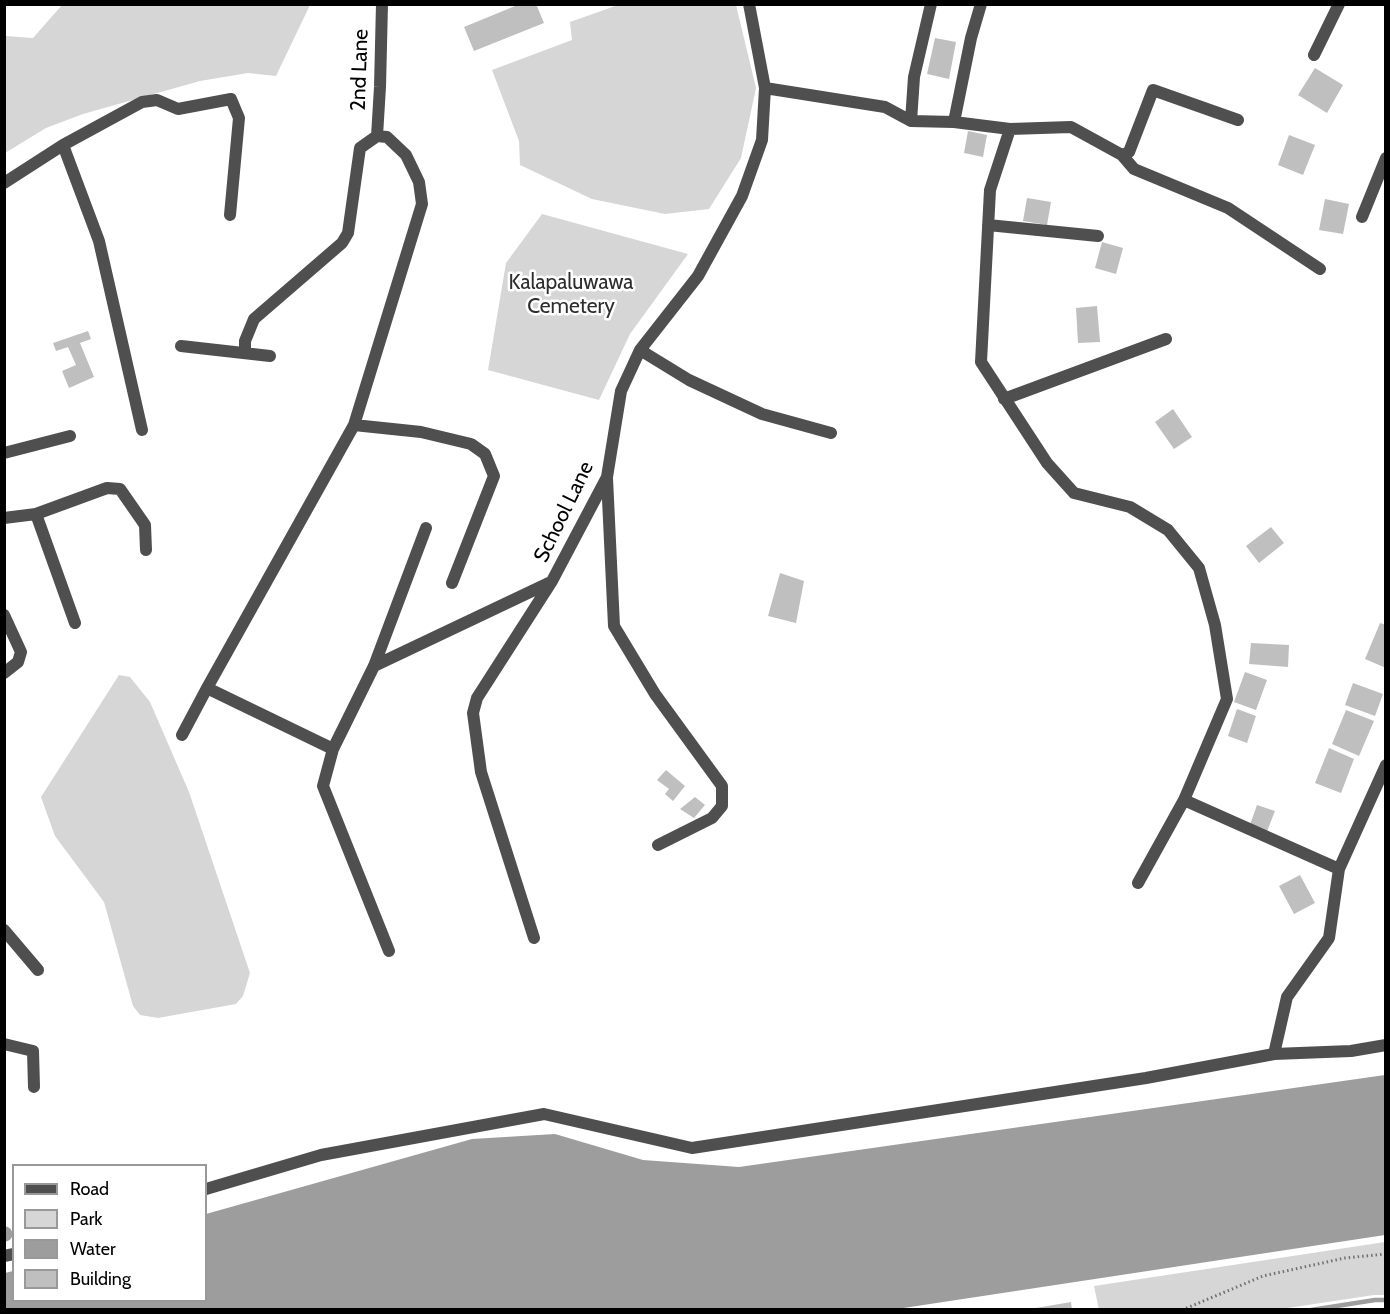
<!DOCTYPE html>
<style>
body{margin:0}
#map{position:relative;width:1390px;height:1314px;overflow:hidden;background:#fff;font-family:Cabin,sans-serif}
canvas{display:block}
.frame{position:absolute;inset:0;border:6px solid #000;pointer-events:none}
.legend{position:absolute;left:12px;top:1164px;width:195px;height:138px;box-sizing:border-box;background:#fff;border:2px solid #999;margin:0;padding:8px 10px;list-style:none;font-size:18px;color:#000}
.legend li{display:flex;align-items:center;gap:12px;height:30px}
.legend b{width:30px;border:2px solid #999}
</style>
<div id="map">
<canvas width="1390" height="1314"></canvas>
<div class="frame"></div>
<ul class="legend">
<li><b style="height:8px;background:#4f4f4f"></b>Road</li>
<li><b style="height:16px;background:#d6d6d6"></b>Park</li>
<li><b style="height:16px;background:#9d9d9d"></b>Water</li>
<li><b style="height:16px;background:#bfbfbf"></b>Building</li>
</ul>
</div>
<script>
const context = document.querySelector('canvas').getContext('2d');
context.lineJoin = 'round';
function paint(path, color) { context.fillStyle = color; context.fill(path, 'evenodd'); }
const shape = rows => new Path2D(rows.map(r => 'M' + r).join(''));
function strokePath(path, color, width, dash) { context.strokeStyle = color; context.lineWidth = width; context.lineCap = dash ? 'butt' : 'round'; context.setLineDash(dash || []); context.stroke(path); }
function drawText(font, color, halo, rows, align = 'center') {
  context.font = font + ' Cabin,sans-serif'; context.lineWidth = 5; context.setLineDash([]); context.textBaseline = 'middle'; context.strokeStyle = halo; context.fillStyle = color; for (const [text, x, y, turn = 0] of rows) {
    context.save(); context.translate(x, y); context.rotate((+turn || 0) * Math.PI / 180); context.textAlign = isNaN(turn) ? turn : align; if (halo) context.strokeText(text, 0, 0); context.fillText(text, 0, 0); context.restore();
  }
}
paint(shape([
 [62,5,310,5,276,76,248,73,200,81,83,114,46,128,5,153,4,30,6,36,33,38],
 [618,5,736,5,756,88,741,158,709,209,665,214,592,199,520,165,519,141,492,70,572,40,570,22],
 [542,214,688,254,630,334,599,400,488,370,506,263],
 [119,675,130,677,150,702,189,792,250,973,243,996,236,1004,158,1018,140,1015,133,1006,104,902,55,836,41,797],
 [1385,1242,1385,1295,1374,1295,1281,1309,1099,1310,1094,1286]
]), '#d6d6d6');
paint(shape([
 [1385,1075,1385,1235,897,1309,5,1309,5,1273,13,1271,14,1300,206,1300,206,1214,472,1139,555,1134,643,1160,739,1167]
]), '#9d9d9d');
strokePath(shape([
 [1311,1310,1375,1300,1386,1300]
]), '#9d9d9d', 4.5);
strokePath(shape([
 [4,1234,5,1234]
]), '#9d9d9d', 15);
paint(shape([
 [520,4,536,4,544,23,474,51,464,27],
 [935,38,956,42,949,79,927,74],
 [1315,68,1343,85,1327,113,1298,95],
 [968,131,987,135,983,157,964,153],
 [1289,135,1315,145,1303,175,1278,165],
 [1027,198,1051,202,1047,225,1023,221],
 [1325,199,1349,204,1343,234,1319,230],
 [1102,242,1123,248,1116,274,1095,268],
 [1097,306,1100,342,1078,343,1076,308],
 [88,331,91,339,80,343,94,377,69,388,62,371,76,365,68,347,56,351,53,343],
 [1173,409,1192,437,1174,449,1155,422],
 [1271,527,1284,543,1259,563,1246,546],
 [780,573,804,581,796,623,768,616],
 [1380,623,1386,625,1386,668,1365,659],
 [1251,643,1289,645,1288,667,1249,664],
 [1245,672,1267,680,1256,710,1234,702],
 [1353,683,1383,694,1375,716,1345,705],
 [1237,709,1256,716,1247,743,1228,736],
 [1346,710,1374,721,1359,756,1332,744],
 [1329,748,1354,759,1341,793,1315,783],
 [666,770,685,786,673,801,665,794,669,789,657,780],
 [695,797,705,805,694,818,680,809],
 [1257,805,1275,811,1264,839,1247,833],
 [1300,875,1315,903,1294,914,1279,886],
 [1071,1302,1072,1310,1037,1310,1036,1308]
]), '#bfbfbf');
strokePath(shape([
 [1182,1310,1263,1276,1345,1258,1386,1254]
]), '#717171', 3, [1.5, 3]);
strokePath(shape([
 [1314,55,1339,4],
 [765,88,885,107,911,121,954,122,1010,129,990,190,981,362,1047,463,1074,493,1130,507,1168,530,1199,568,1215,625,1227,699,1184,800,1339,869,1329,938,1287,997,1274,1054],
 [911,121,914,77,931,4],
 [954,122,971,38,981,4],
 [1010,129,1071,127,1122,155,1129,152,1153,90,1238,120],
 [377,136,380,87,382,4],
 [63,145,99,241,142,430],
 [1122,155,1134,169,1228,208,1320,269],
 [4,183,63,145,142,102,157,100,178,109,231,99,239,118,230,215],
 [1362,217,1386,158],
 [988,225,1098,236],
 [181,346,270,356],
 [640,350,689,380,762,414,831,433],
 [1004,399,1166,339],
 [354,425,421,432,471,444,485,454,494,476,452,583],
 [4,453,70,436],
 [607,478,614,626,655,694,722,786,722,806,712,818,658,845],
 [36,514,75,623],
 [4,518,36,514,107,488,120,489,145,525,146,550],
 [4,615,21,652,18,662,4,673],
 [374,666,551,582],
 [207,688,333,749],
 [182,735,207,688,354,425,422,204,419,182,406,155,387,137,377,136,360,148,348,233,342,243,254,319,245,341,245,353],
 [1339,869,1386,765],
 [1138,883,1184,800],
 [4,930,38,970],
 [534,938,481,772,473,713,477,698,552,581,607,477,621,391,640,350,698,276,742,196,762,140,765,88,749,4],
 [389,951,323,786,333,749,374,666,426,528],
 [4,1044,33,1051,34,1087],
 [206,1189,321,1155,544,1114,692,1148,1146,1078,1274,1054,1351,1051,1386,1045],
 [4,1256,14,1254]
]), '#4f4f4f', 12);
drawText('21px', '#000', '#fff', [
 ["2nd Lane",360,70,-88],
 ["School Lane",564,512,-64]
]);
drawText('21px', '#2d2d2d', '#fff', [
 ["Kalapaluwawa",571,283],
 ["Cemetery",571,307]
]);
</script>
